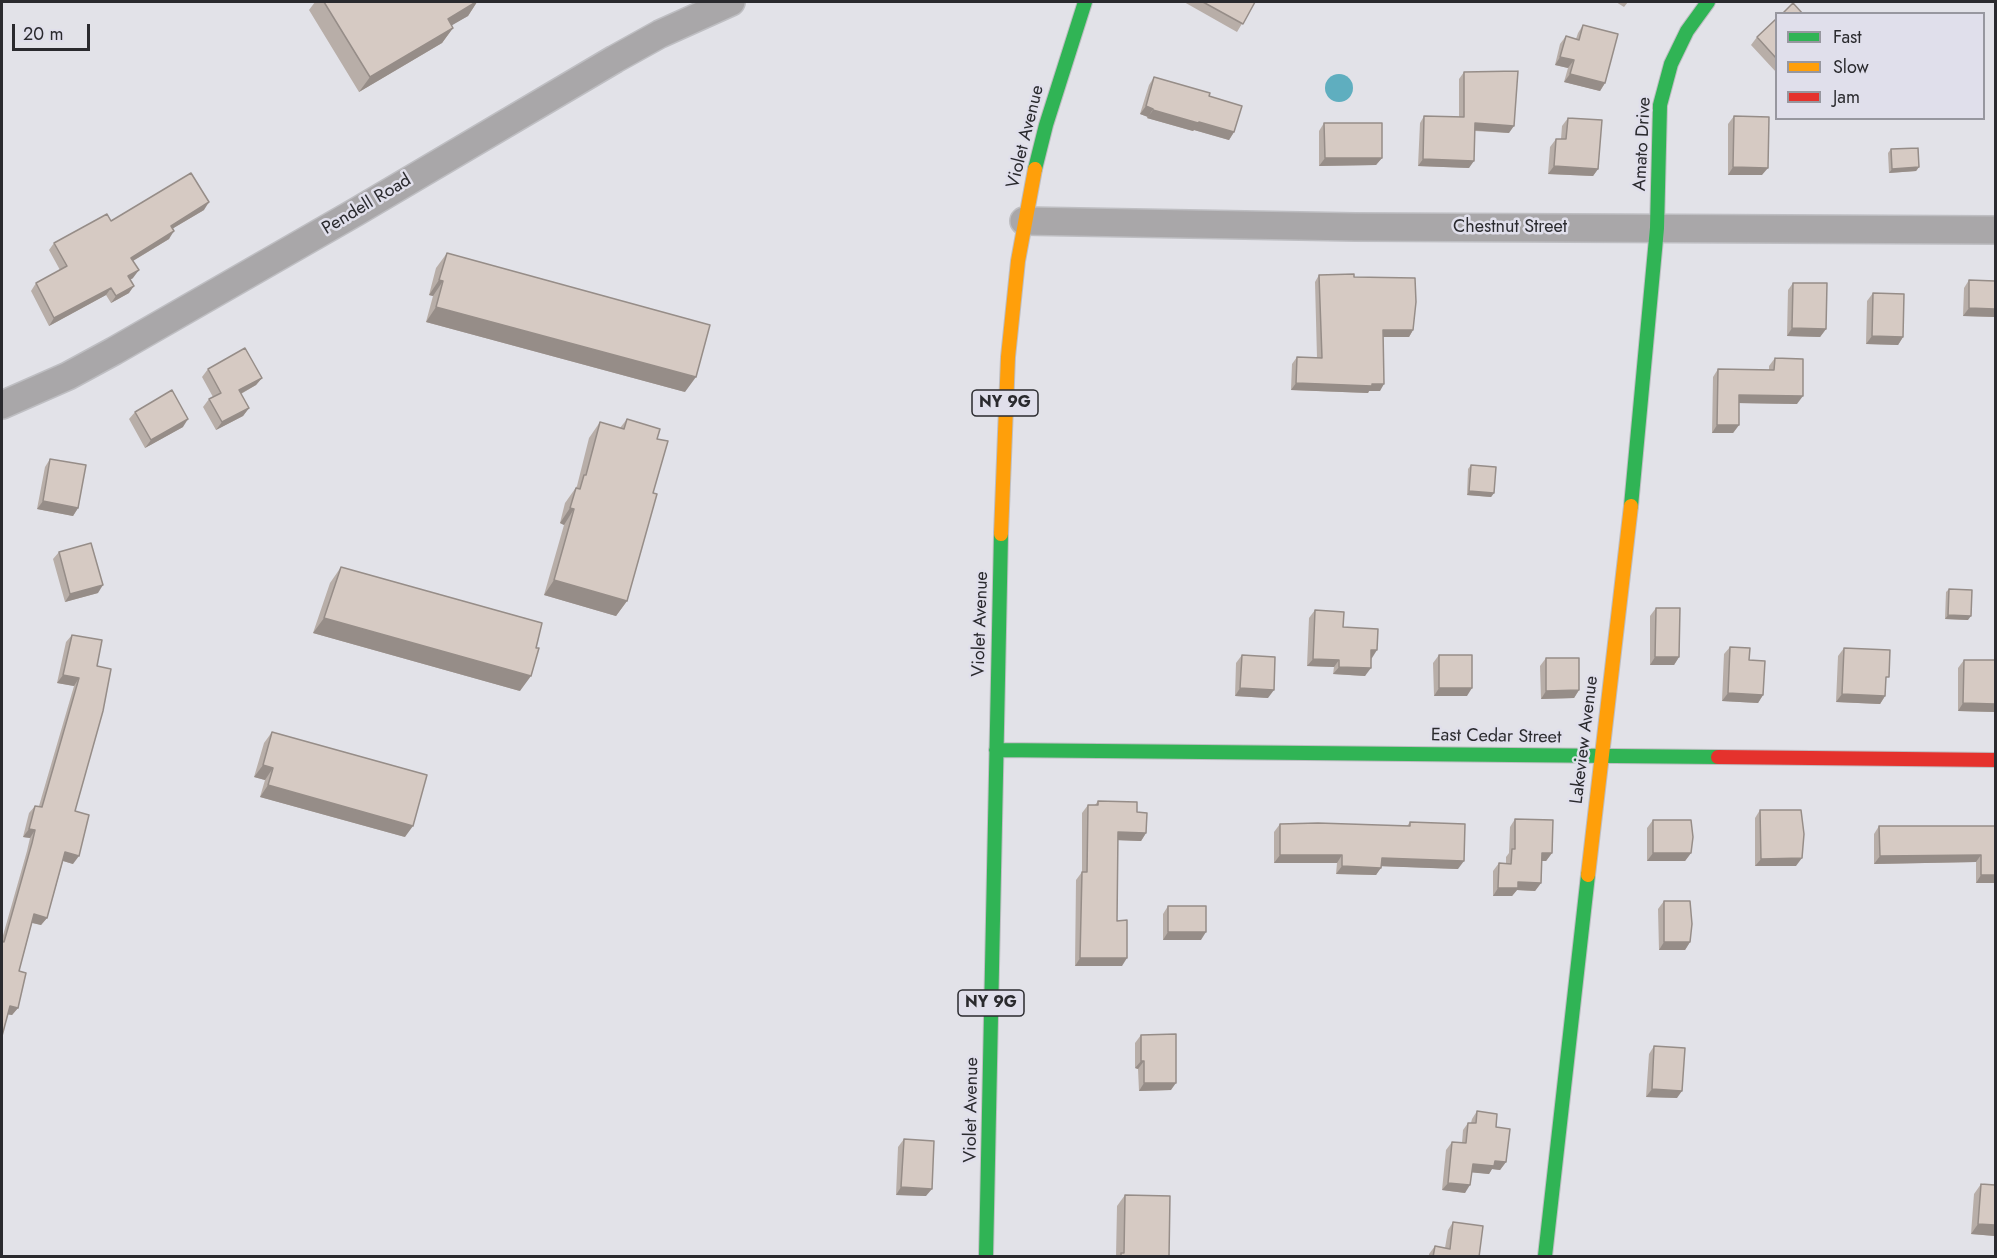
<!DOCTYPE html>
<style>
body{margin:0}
#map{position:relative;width:1997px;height:1258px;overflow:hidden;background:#e2e2e8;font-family:Jost,sans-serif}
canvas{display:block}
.frame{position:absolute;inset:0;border:3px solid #2a2a2e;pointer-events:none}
.legend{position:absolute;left:1775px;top:12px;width:210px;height:108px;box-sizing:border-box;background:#e0dfeb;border:2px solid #97979f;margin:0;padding:8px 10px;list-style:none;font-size:18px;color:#2a2a2e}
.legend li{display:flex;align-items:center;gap:12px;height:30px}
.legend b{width:30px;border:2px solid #97979f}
.scale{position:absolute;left:12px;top:24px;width:78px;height:27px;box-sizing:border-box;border:3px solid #2a2a2e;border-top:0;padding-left:8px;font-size:18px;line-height:21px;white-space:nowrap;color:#2a2a2e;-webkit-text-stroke:4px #e0dfeb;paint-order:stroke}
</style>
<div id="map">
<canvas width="1997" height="1258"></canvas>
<div class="frame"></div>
<ul class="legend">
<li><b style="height:8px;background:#30b455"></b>Fast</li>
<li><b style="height:8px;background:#ff9f0a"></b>Slow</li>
<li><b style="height:8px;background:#e5322d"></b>Jam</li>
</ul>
<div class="scale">20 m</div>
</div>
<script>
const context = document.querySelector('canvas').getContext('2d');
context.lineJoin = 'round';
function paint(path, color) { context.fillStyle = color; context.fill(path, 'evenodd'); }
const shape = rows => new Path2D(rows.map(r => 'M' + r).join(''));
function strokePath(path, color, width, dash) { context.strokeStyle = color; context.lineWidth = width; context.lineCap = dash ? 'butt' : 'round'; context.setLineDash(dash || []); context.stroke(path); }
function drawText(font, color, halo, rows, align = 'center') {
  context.font = font + ' Jost,sans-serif'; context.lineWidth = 5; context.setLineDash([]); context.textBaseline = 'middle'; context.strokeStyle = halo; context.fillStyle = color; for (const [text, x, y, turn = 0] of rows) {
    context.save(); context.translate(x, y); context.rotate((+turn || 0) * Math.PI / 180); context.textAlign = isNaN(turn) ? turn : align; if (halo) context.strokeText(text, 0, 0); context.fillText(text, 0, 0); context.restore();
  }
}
paint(shape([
 '1325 88a14 14 0 1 1 28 0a14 14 0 1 1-28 0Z'
]), '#5faebf');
const street = shape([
 [1024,221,1355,227,1996,230],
 [2,405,68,376,114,351,356,212,615,59,660,34,731,2]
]);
const fast = shape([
 [1035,169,1046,125,1085,2],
 [1631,506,1657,228,1660,105,1671,64,1687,31,1708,2],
 [996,750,1718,757],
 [986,1256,1001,534],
 [1545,1256,1588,875]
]);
const slow = shape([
 [1001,534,1008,357,1018,261,1035,169],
 [1588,875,1631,506]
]);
const jam = shape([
 [1718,757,1996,760]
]);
strokePath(street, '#bebec2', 30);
strokePath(fast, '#bebec2', 16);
strokePath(slow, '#bebec2', 16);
strokePath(jam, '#bebec2', 16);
strokePath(street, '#a9a7a9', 27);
strokePath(fast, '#30b455', 14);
strokePath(slow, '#ff9f0a', 14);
strokePath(jam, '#e5322d', 14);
paint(shape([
 [315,2,477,2,468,16,451,25,453,28,442,43,359,92,309,10],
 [1184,2,1255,2,1237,32],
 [1616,2,1628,2,1624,7],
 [1776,19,1776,72,1751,45,1757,37],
 [1583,25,1605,83,1600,91,1564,82,1568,68,1555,65,1560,44,1566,36,1576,39,1578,33],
 [1464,72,1509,133,1475,131,1469,168,1418,166,1420,123,1424,116,1459,117,1459,79],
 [1154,77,1209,96,1234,132,1229,140,1194,130,1193,131,1147,118,1148,117,1140,114,1149,85],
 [1734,116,1762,175,1728,175,1728,124],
 [1568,118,1598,169,1593,176,1548,174,1550,147,1556,139,1561,139,1562,126],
 [1324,123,1382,158,1376,165,1319,166,1319,131],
 [1995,139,1995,177,1994,177,1994,142],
 [1891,149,1919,167,1916,171,1889,173,1888,153],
 [204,210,172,229,169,239,133,261,133,278,130,280,129,293,111,303,106,295,49,326,31,291,36,283,60,270,49,250,54,243,111,221],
 [447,253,685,392,426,322,433,296,429,295,436,268],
 [1319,275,1354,277,1413,330,1409,337,1383,337,1380,391,1369,391,1368,393,1291,390,1292,364,1297,357,1317,358,1315,282],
 [1969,280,1995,281,1995,317,1963,316,1964,288],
 [1793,283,1826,329,1820,337,1787,336,1788,290],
 [1873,293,1903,337,1898,345,1866,344,1867,301],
 [1775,358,1797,404,1739,403,1739,425,1733,433,1712,433,1713,377,1718,369,1769,370,1769,366],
 [208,369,262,378,256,385,241,394,249,408,243,416,216,430,203,407,209,399,213,397,202,377],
 [135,412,183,427,145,448,129,419],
 [627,419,657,439,653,493,627,601,616,616,544,595,564,525,560,523,565,503,577,486,589,438,600,422,620,428],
 [50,459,78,508,73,516,37,509,45,467],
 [1471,465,1494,493,1491,497,1467,495,1468,469],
 [59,552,98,593,65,602,53,559],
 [341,567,520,691,313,633,330,583],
 [1949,589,1968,620,1945,619,1946,592],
 [1656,608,1679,657,1674,665,1650,665,1650,616],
 [1315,610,1343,627,1372,658,1365,676,1333,674,1334,667,1307,666,1309,618],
 [72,635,97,666,75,811,73,864,63,861,47,918,41,925,32,923,19,971,18,1008,12,1015,8,1014,2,1036,2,939,27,851,30,838,23,837,29,813,35,806,39,806,74,686,57,683,66,642],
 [1730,647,1749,660,1763,695,1758,703,1722,701,1724,654],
 [1844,648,1886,682,1885,696,1880,704,1836,702,1838,656],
 [1242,655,1268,698,1235,696,1236,663],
 [1439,655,1467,696,1434,696,1433,663],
 [1546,658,1579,690,1574,698,1541,699,1540,666],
 [1964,660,1995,660,1995,712,1958,711,1958,668],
 [272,732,405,837,260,797,265,780,254,777,264,743],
 [1098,801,1137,812,1146,833,1141,841,1118,840,1117,921,1122,966,1075,966,1076,880,1082,872,1082,813,1088,805,1095,805],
 [1760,810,1796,866,1755,866,1755,818],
 [1515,819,1552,853,1546,861,1542,861,1541,883,1535,891,1517,890,1512,896,1493,896,1493,871,1499,863,1506,863,1506,857,1509,853,1510,827],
 [1653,820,1691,853,1685,861,1647,861,1647,828],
 [1410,822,1458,869,1381,866,1376,875,1336,874,1337,863,1274,863,1274,832,1280,824,1407,826],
 [1879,826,1995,826,1995,883,1976,883,1976,862,1874,864,1874,834],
 [1664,901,1690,942,1685,950,1659,950,1658,909],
 [1168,906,1201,940,1163,940,1163,914],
 [1141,1035,1171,1090,1139,1091,1138,1069,1135,1068,1135,1043],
 [1654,1046,1677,1098,1646,1097,1649,1054],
 [1477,1111,1496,1127,1506,1162,1500,1170,1492,1169,1489,1174,1472,1172,1465,1193,1442,1190,1446,1150,1452,1142,1462,1143,1463,1130,1468,1123,1471,1123,1472,1119],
 [904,1139,926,1196,896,1195,898,1147],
 [1981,1184,1995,1236,1971,1234,1974,1194],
 [1125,1195,1169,1257,1116,1257,1117,1206],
 [1453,1222,1479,1257,1429,1257,1429,1254,1435,1246,1445,1248,1448,1230]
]), '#b8aea8');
paint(shape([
 [476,2,477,2,468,16,437,34,448,19],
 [453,28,442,43,359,92,370,77],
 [1560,57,1574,60,1568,68,1555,65],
 [1570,74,1605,83,1600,91,1564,82],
 [1146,106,1153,109,1148,117,1140,114],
 [1153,110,1199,122,1234,132,1229,140,1194,130,1193,131,1147,118],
 [1475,123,1514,126,1509,133,1470,130],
 [1325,158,1382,158,1376,165,1319,166],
 [1423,159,1474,161,1469,168,1418,166],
 [1554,166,1598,169,1593,176,1548,174],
 [1733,167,1768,168,1762,175,1728,175],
 [1919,167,1916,171,1889,173,1892,169],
 [209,202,204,210,165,233,171,226],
 [174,231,169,239,126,265,131,258],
 [139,270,133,278,123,284,128,276],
 [439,280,443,281,433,296,429,295],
 [134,286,129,293,111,303,116,296],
 [111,288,106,295,49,326,54,318],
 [436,307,696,377,685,392,426,322],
 [1969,308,1995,309,1995,317,1963,316],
 [1792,328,1826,329,1820,337,1787,336],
 [1383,330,1413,330,1409,337,1378,337],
 [1872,336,1903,337,1898,345,1866,344],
 [262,378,256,385,233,398,239,390],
 [1296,383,1372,384,1384,384,1380,391,1369,391,1368,393,1291,390],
 [1739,395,1803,396,1797,404,1734,403],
 [249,408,243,416,216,430,222,422],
 [188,419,183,427,145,448,151,440],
 [1717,425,1739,425,1733,433,1712,433],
 [1469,491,1494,493,1491,497,1467,495],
 [43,501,78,508,73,516,37,509],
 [570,508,574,509,564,525,560,523],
 [554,580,627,601,616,616,544,595],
 [103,585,98,593,65,602,70,594],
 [1948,615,1971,616,1968,620,1945,619],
 [324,618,531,676,520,691,313,633],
 [1371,650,1377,650,1372,658,1366,658],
 [1655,657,1679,657,1674,665,1650,665],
 [1313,659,1339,660,1334,667,1307,666],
 [1339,667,1371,668,1365,676,1333,674],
 [63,675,79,678,74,686,57,683],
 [1240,688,1274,690,1268,698,1235,696],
 [1439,688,1472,688,1467,696,1434,696],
 [1579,690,1574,698,1541,699,1546,691],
 [1728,693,1763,695,1758,703,1722,701],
 [1842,694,1885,696,1880,704,1836,702],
 [1963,703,1995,704,1995,712,1958,711],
 [263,765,273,768,265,780,254,777],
 [268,785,413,826,405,837,260,797],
 [29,829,35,830,30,838,23,837],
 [1118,832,1146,833,1141,841,1113,840],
 [65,852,79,856,73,864,60,860],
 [1542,853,1552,853,1546,861,1537,861],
 [1653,853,1691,853,1685,861,1647,861],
 [1280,855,1342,855,1337,863,1274,863],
 [1981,855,1976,862,1874,864,1880,856],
 [1382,858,1464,861,1458,869,1376,866],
 [1802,858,1796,866,1755,866,1761,859],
 [1342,866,1381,868,1376,875,1336,874],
 [1981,875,1995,875,1995,883,1976,883],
 [1518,882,1541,883,1535,891,1517,890,1512,896,1493,896,1498,888],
 [34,914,47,918,41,925,29,922],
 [1168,932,1206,932,1201,940,1163,940],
 [1664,942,1690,942,1685,950,1659,950],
 [1080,958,1127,958,1122,966,1075,966],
 [10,1006,18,1008,12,1015,5,1014],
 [1141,1061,1144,1061,1138,1069,1135,1068],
 [1144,1083,1176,1083,1171,1090,1139,1091],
 [1652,1089,1682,1091,1677,1098,1646,1097],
 [1495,1161,1506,1162,1500,1170,1492,1169,1489,1174,1467,1172,1473,1164],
 [1448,1183,1470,1185,1465,1193,1442,1190],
 [901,1187,932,1189,926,1196,896,1195],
 [1978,1224,1995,1225,1995,1236,1971,1234]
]), '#968d88');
const building = shape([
 [324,2,476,2,448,19,453,28,370,77,324,2],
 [1203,2,1255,2,1243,24,1203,2],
 [1793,3,1803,14,1782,14,1793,3],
 [1776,19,1776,58,1757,37,1776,19],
 [1583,25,1618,34,1605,83,1570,74,1574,60,1560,57,1566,36,1579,40,1583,25],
 [1518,71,1514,126,1475,123,1474,161,1423,159,1424,116,1464,117,1464,72,1518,71],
 [1154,77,1210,93,1209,96,1242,106,1234,132,1199,122,1198,123,1153,110,1153,109,1146,106,1154,77],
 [1734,116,1769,117,1768,168,1733,167,1734,116],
 [1568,118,1602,120,1598,169,1554,166,1556,139,1566,139,1568,118],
 [1324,123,1382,123,1382,158,1325,158,1324,123],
 [1918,148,1919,167,1892,169,1891,149,1918,148],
 [191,173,209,202,171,226,174,231,131,258,139,270,128,276,134,286,116,296,111,288,54,318,36,283,67,266,54,243,107,214,111,221,191,173],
 [447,253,710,325,696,377,436,307,443,281,439,280,447,253],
 [1354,274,1354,277,1415,278,1416,302,1413,330,1383,330,1384,384,1372,384,1372,386,1296,383,1297,357,1322,358,1319,275,1354,274],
 [1969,280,1995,281,1995,309,1969,308,1969,280],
 [1793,283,1827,283,1826,329,1792,328,1793,283],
 [1873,293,1904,294,1903,337,1872,336,1873,293],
 [245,348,262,378,239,390,249,408,222,422,209,399,221,393,208,369,245,348],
 [1775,358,1803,359,1803,396,1739,395,1739,425,1717,425,1718,369,1774,370,1775,358],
 [172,390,188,419,151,440,135,412,172,390],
 [627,419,660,429,657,439,668,441,653,493,657,494,627,601,554,580,574,509,570,508,576,488,580,489,584,475,586,475,600,422,624,429,627,419],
 [50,459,86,465,78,508,43,501,50,459],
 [1471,465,1496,467,1494,493,1469,491,1471,465],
 [91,543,103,585,70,594,59,552,91,543],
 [341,567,542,623,536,648,539,648,531,676,324,618,341,567],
 [1949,589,1972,590,1971,616,1948,615,1949,589],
 [1656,608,1680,608,1679,657,1655,657,1656,608],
 [1315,610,1344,612,1343,627,1378,629,1377,650,1371,650,1371,668,1339,667,1339,660,1313,659,1315,610],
 [72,635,102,640,97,666,111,669,103,711,75,811,89,815,79,856,65,852,47,918,34,914,19,971,26,973,18,1008,10,1006,2,1036,2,941,4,942,32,843,35,830,29,829,35,806,42,807,79,678,63,675,72,635],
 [1730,647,1750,648,1749,660,1765,661,1763,695,1728,693,1730,647],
 [1844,648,1890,650,1889,677,1886,677,1885,696,1842,694,1844,648],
 [1242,655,1275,657,1274,690,1240,688,1242,655],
 [1439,655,1472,655,1472,688,1439,688,1439,655],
 [1546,658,1579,658,1579,690,1546,691,1546,658],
 [1964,660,1995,660,1995,704,1963,703,1964,660],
 [272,732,427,775,413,826,268,785,273,768,263,765,272,732],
 [1098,801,1137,802,1137,812,1147,813,1146,833,1118,832,1117,921,1127,920,1127,958,1080,958,1082,872,1087,872,1088,805,1098,805,1098,801],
 [1760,810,1801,810,1804,834,1802,858,1761,859,1760,810],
 [1515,819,1553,820,1552,853,1542,853,1541,883,1518,882,1518,888,1498,888,1499,863,1511,864,1512,849,1515,849,1515,819],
 [1653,820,1691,820,1693,837,1691,853,1653,853,1653,820],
 [1410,822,1465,824,1464,861,1382,858,1381,868,1342,866,1342,855,1280,855,1280,824,1318,823,1410,826,1410,822],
 [1879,826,1995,826,1995,875,1981,875,1981,855,1880,856,1879,826],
 [1664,901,1690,901,1692,924,1690,942,1664,942,1664,901],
 [1168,906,1206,906,1206,932,1168,932,1168,906],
 [1176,1034,1176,1083,1144,1083,1144,1061,1141,1061,1141,1035,1176,1034],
 [1654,1046,1685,1048,1682,1091,1652,1089,1654,1046],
 [1477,1111,1497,1114,1496,1127,1510,1129,1506,1162,1495,1161,1494,1166,1473,1164,1470,1185,1448,1183,1452,1142,1466,1143,1468,1123,1476,1123,1477,1111],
 [904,1139,934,1141,932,1189,901,1187,904,1139],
 [1981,1184,1995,1185,1995,1225,1978,1224,1981,1184],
 [1125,1195,1170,1196,1169,1257,1121,1257,1121,1253,1124,1253,1125,1195],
 [1453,1222,1483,1226,1479,1257,1433,1257,1435,1246,1450,1249,1453,1222]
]);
paint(building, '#d6cac3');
strokePath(building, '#968d88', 1.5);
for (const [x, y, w] of [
 [1005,403,66],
 [991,1003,66]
]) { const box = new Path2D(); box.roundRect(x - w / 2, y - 13, w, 26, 4.5); context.fillStyle = '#e0dfeb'; context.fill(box); strokePath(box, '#2a2a2e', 1.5); }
drawText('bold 16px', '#2a2a2e', null, [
 ["NY 9G",1005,403],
 ["NY 9G",991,1003]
]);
drawText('18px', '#2a2a2e', '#e0dfeb', [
 ["Violet Avenue",1026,137,-76],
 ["Amato Drive",1643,144,-87],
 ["Pendell Road",367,205,-31],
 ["Chestnut Street",1510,228],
 ["Violet Avenue",981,624,-88],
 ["East Cedar Street",1496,737,1],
 ["Lakeview Avenue",1585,740,-83],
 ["Violet Avenue",972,1110,-89]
]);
</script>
